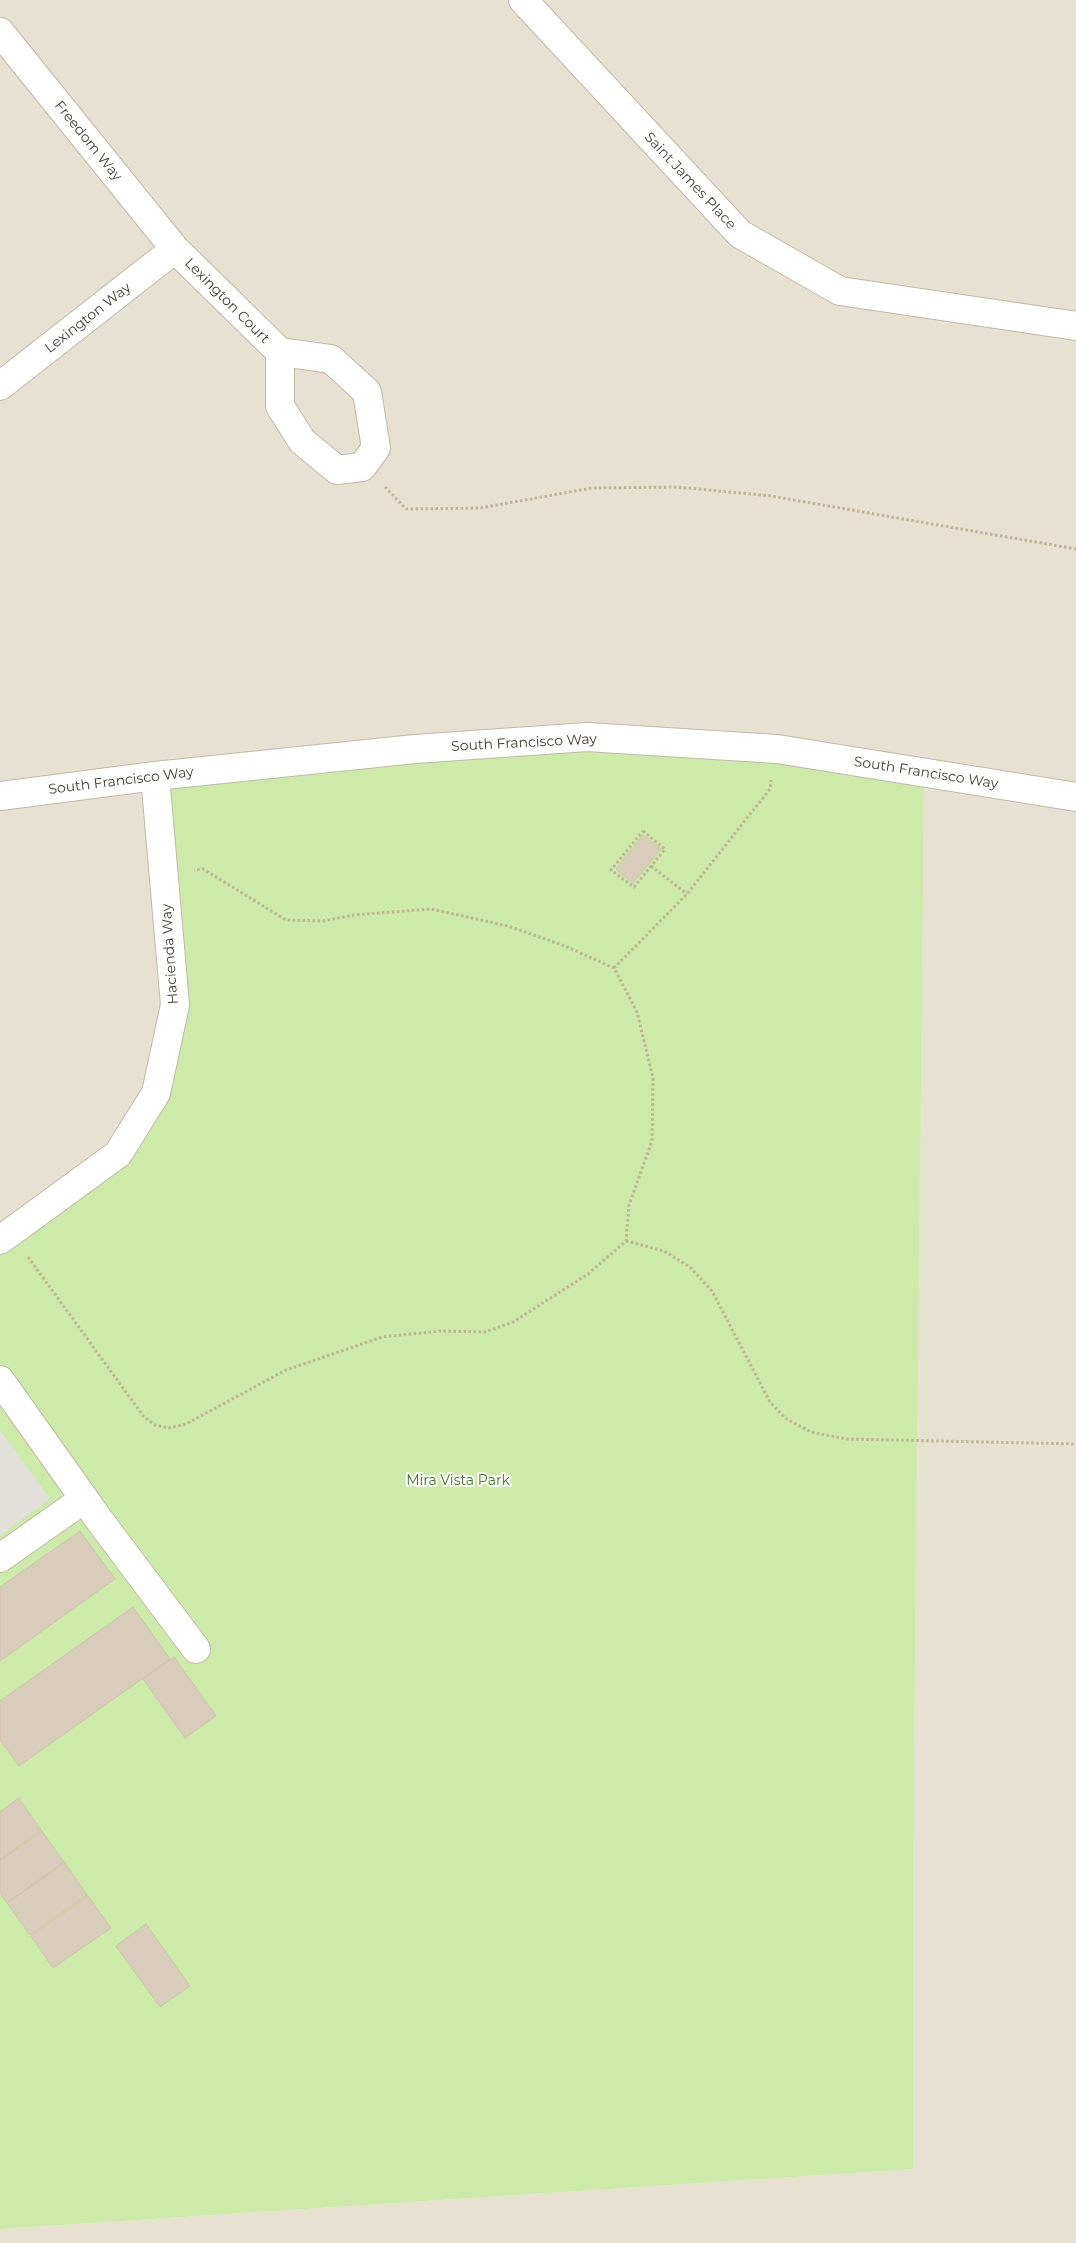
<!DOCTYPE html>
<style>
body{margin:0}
canvas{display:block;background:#f3eee3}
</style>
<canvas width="1076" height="2243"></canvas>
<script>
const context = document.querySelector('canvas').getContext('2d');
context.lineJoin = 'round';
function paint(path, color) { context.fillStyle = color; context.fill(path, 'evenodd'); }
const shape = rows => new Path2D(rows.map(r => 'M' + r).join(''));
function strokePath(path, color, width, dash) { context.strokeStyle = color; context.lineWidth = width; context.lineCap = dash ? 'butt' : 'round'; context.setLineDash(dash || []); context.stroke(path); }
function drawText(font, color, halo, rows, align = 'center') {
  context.font = font + ' Montserrat,sans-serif'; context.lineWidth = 4; context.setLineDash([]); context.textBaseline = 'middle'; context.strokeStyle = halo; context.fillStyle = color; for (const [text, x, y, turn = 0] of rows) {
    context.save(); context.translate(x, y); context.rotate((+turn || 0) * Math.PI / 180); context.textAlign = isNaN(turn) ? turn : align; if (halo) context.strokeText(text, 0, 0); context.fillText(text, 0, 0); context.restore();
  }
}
paint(shape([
 [0,0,1076,0,1076,2243,0,2243,0,2229,913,2169,914,1736,175,1005,118,1154,0,1240]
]), '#e7e1d1');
paint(shape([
 [587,737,924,773,914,1736,913,2169,0,2229,0,1240,118,1154,175,1005,155,776]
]), '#cceba8');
paint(shape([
 [0,1430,50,1499,0,1535]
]), '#e3e0dc');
const building = shape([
 [643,835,661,849,633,883,616,869,643,835],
 [80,1531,115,1579,0,1661,0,1587,80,1531],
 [133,1607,170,1659,19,1766,0,1740,0,1701,133,1607],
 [174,1657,216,1716,185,1738,143,1679,174,1657],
 [19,1798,41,1830,0,1860,0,1812,19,1798],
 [42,1831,64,1862,7,1903,0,1893,0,1861,42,1831],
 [65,1863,87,1895,30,1935,7,1903,65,1863],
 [88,1896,111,1928,53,1968,31,1936,88,1896],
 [146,1924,190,1986,160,2007,116,1946,146,1924]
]);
paint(building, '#d8cdbb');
strokePath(building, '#d1c2ab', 1);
const minor = shape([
 [523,0,740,234,840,291,1076,326],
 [0,32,175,249,280,352,331,359,367,392,376,448,362,467,337,470,302,441,280,406,280,352],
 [0,386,175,249],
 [0,796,155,776,415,749,587,737,777,749,1076,797],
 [0,1240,118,1154,156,1093,175,1005,155,776],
 [0,1380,100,1521,196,1649],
 [0,1558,84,1499]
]);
strokePath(minor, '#c2b9a8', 30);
strokePath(shape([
 [385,487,406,509,480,508,592,488,677,487,771,496,1076,549],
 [643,831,665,849,634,887,611,870,643,831],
 [651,866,687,894],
 [614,968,687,894,770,789,771,780],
 [626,1241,664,1251,690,1267,712,1291,770,1402,785,1418,811,1432,846,1439,1076,1444],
 [28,1257,144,1417,155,1425,169,1428,186,1424,286,1370,382,1337,442,1331,485,1332,513,1322,588,1274,626,1241,629,1205,652,1141,653,1078,637,1012,614,968,565,946,508,926,431,909,353,915,323,921,286,920,203,869,194,870]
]), '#c2b395', 3, [2.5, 2.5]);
strokePath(minor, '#fff', 28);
drawText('14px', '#453e33', '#fff', [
 ["Freedom Way",88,141,51],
 ["Saint James Place",690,181,47],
 ["Lexington Court",227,301,45],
 ["Lexington Way",88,318,-38],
 ["South Francisco Way",524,743,-3],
 ["South Francisco Way",926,773,9],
 ["South Francisco Way",121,781,-7],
 ["Hacienda Way",170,954,-94]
]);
drawText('14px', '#437b22', '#fff', [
 ["Mira Vista Park",458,1481]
]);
</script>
